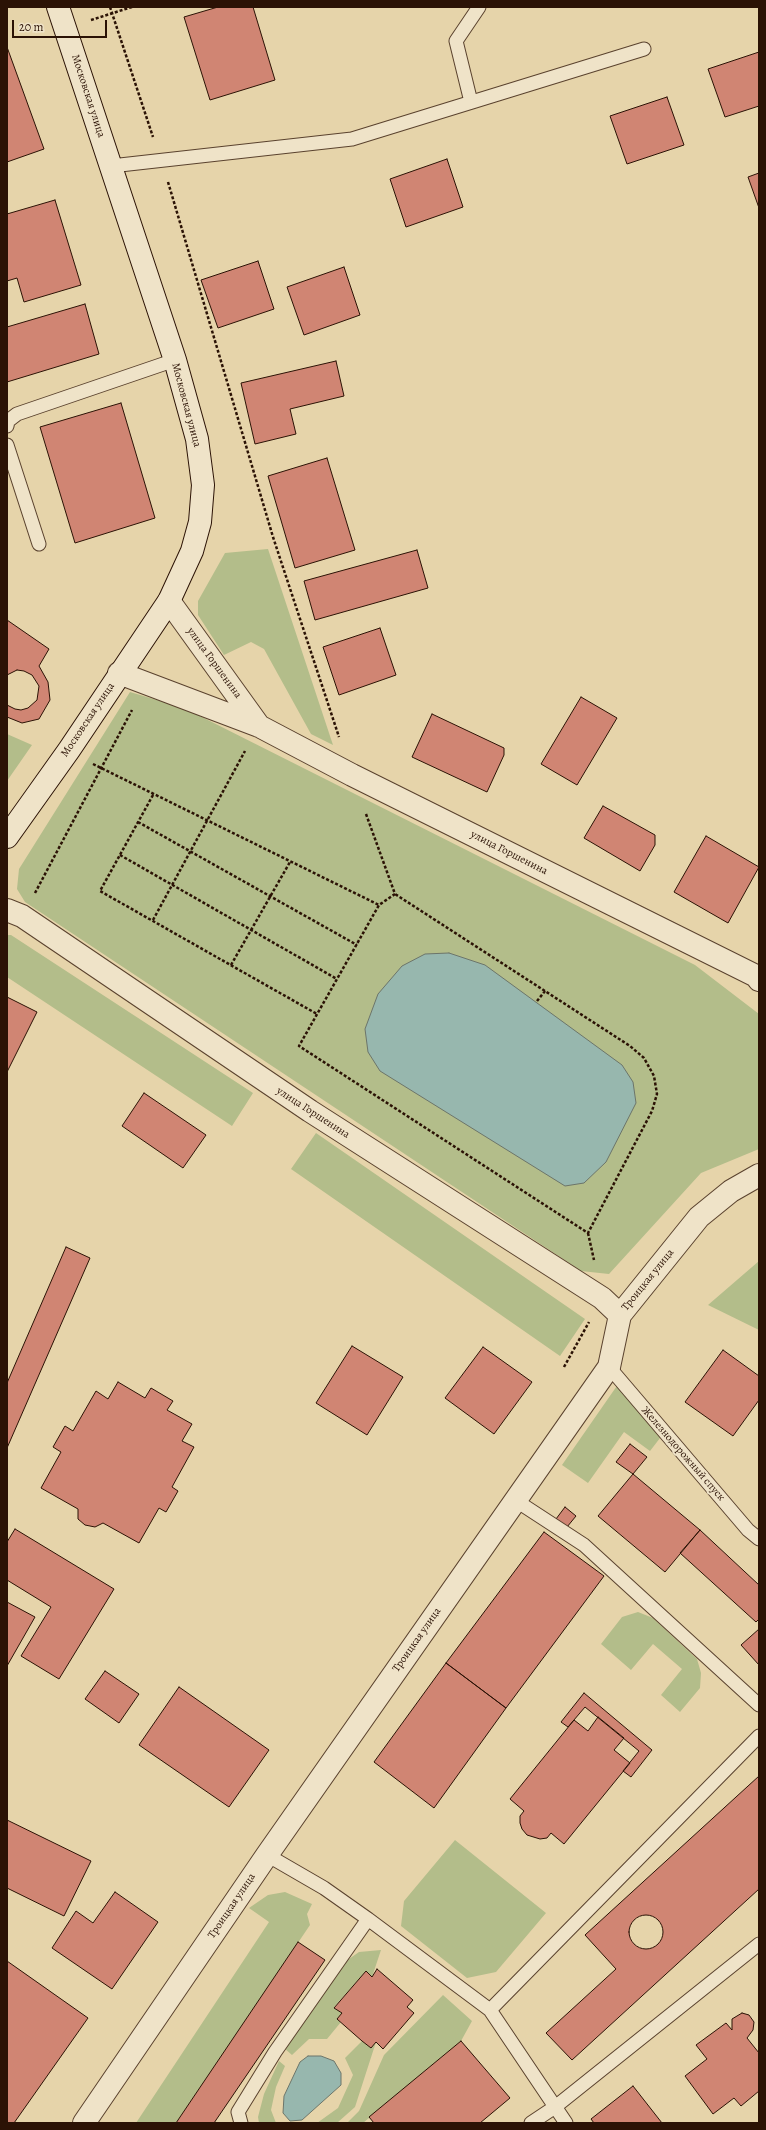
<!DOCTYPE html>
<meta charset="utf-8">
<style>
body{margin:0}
#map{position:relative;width:766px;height:2130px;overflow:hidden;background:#e6d4aa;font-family:Alegreya,serif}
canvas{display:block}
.frame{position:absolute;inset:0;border:8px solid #2b1205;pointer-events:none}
.scale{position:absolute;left:12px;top:20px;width:95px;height:18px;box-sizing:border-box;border:2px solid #2b1205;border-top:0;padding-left:5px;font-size:12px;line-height:14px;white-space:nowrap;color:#2b1205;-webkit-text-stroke:3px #efe3c8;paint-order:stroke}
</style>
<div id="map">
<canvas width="766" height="2130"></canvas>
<div class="frame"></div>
<div class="scale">20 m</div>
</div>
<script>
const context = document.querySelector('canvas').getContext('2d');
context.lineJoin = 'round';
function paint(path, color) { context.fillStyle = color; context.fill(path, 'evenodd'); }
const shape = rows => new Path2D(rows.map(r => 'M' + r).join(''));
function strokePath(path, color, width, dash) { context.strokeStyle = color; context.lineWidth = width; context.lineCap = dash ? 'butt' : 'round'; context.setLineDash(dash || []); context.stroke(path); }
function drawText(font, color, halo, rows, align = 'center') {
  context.font = font + ' Alegreya,serif'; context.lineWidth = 4; context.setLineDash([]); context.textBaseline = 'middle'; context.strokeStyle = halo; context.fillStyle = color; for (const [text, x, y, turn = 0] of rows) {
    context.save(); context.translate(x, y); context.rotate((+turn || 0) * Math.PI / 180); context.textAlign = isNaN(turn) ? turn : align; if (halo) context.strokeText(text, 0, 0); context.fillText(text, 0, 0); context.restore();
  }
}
paint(shape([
 [268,549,333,745,311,734,264,649,251,642,224,655,198,615,198,601,225,553],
 [130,692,184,708,695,965,759,1014,759,1149,701,1173,609,1274,581,1271,25,902,17,889,19,869],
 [7,734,32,745,7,781],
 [7,935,11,935,253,1093,232,1126,7,977],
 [316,1133,585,1319,560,1356,291,1169],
 [759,1261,759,1330,708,1305],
 [621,1380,667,1429,650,1451,624,1432,588,1483,562,1465],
 [638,1612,653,1618,697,1659,701,1673,700,1688,680,1712,661,1695,682,1669,653,1644,631,1670,601,1644,622,1617],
 [455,1840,546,1913,496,1972,467,1978,401,1926,404,1901],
 [285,1892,312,1904,307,1914,310,1925,176,2123,136,2123,269,1922,249,1908,268,1895],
 [381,1950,372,1977,366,1971,334,2007,342,2013,337,2019,341,2022,327,2039,309,2039,292,2055,284,2048,339,1966,359,1952],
 [443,1995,472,2021,461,2041,363,2123,347,2123,359,2111,384,2055],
 [362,2041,371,2048,376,2042,355,2107,337,2123,317,2123,338,2108,353,2075,345,2058],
 [279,2061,285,2066,276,2087,271,2110,276,2123,259,2123,258,2117,264,2094]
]), '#b3bd8a');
const water = shape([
 [449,953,485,965,622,1065,633,1082,636,1103,606,1162,584,1183,565,1186,380,1071,368,1052,365,1029,378,994,402,966,425,954,449,953],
 [308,2056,321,2056,334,2061,341,2073,341,2085,302,2120,290,2121,283,2113,284,2096,300,2062,308,2056]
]);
paint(water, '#97b7ae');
strokePath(water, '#6c756a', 1);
const building = shape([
 [218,7,253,7,275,80,210,100,184,17,218,7],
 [7,47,44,149,7,162,7,47],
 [759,52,759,106,725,117,708,69,759,52],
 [667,97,684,145,627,164,610,116,667,97],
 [447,159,463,207,406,227,390,179,447,159],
 [759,173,759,208,748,177,759,173],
 [55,200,81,285,24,302,17,278,7,281,7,214,55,200],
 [258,261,274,309,218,328,201,280,258,261],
 [344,267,360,315,304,335,287,287,344,267],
 [85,304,99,354,7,382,7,327,85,304],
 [336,361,344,396,290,409,296,434,255,444,241,383,336,361],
 [121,403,155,518,75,543,40,427,121,403],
 [327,458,355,550,295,568,268,476,327,458],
 [417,550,428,588,315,620,304,581,417,550],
 [7,620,49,649,39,666,48,682,50,700,39,719,22,723,7,717,7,620],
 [380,628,396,675,339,695,323,647,380,628],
 [17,670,24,671,32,675,39,686,37,700,28,708,21,710,15,709,7,705,7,675,17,670],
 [581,697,617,718,577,785,541,764,581,697],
 [432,714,504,748,504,755,487,792,412,757,432,714],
 [603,806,655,835,655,845,640,871,584,838,603,806],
 [706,836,759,867,728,923,674,892,706,836],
 [7,997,37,1012,7,1072,7,997],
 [144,1093,206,1135,183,1168,122,1126,144,1093],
 [66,1247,90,1258,7,1448,7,1383,66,1247],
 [352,1346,403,1377,367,1435,316,1403,352,1346],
 [483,1347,532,1382,494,1434,445,1398,483,1347],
 [723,1350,759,1376,759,1400,733,1436,685,1402,723,1350],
 [118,1382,145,1398,151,1388,173,1401,167,1410,192,1424,182,1441,194,1447,172,1487,178,1491,166,1512,159,1508,139,1543,103,1523,95,1527,85,1525,78,1519,78,1509,41,1488,61,1452,53,1447,65,1426,73,1431,96,1391,108,1399,118,1382],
 [630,1444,647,1457,633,1474,616,1462,630,1444],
 [633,1474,700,1530,665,1572,598,1516,633,1474],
 [565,1507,576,1516,567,1527,556,1519,565,1507],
 [15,1529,114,1589,59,1679,21,1656,51,1607,7,1580,7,1542,15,1529],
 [700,1530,759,1585,759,1619,756,1622,680,1553,700,1530],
 [544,1532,604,1576,506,1708,446,1663,544,1532],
 [7,1602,35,1617,7,1666,7,1602],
 [759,1629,759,1665,741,1645,759,1629],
 [446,1663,506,1708,434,1808,374,1762,446,1663],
 [105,1671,139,1694,119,1723,85,1699,105,1671],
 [179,1687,269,1750,229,1807,139,1745,179,1687],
 [584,1693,652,1750,631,1777,623,1771,639,1751,585,1707,568,1727,561,1722,584,1693],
 [598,1717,624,1738,614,1750,630,1763,564,1844,551,1833,547,1838,540,1839,527,1835,522,1829,520,1823,520,1816,524,1811,510,1799,574,1720,588,1731,598,1717],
 [759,1776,759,1889,572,2060,546,2033,616,1969,585,1935,759,1776],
 [7,1820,91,1861,64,1916,7,1888,7,1820],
 [115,1892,158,1922,112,1989,52,1948,76,1911,93,1923,115,1892],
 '629 1932a17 17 0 1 1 34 0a17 17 0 1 1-34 0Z',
 [298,1942,325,1960,214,2123,176,2123,298,1942],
 [7,1961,88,2018,14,2123,7,2123,7,1961],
 [377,1969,413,2000,407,2007,414,2013,383,2049,376,2042,371,2048,362,2041,337,2019,342,2013,334,2008,366,1971,372,1977,377,1969],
 [742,2013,749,2015,754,2022,753,2030,747,2038,759,2053,759,2091,741,2106,734,2098,713,2114,685,2076,707,2059,696,2045,726,2023,732,2030,732,2019,742,2013],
 [461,2041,510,2098,480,2123,374,2123,369,2117,461,2041],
 [633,2086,662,2123,594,2123,591,2119,633,2086]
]);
paint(building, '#d08573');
strokePath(building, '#2b1205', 1);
const lane = shape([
 [471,102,456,41,479,7],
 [111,166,352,139,644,49],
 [7,426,8,421,17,414,175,360],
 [7,445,39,544],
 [609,1367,748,1530,759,1539],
 [515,1500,584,1545,759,1705],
 [267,1855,324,1888,368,1919,490,2010,566,2123],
 [490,2010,759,1736],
 [241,2123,238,2112,275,2052,368,1919],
 [531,2123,555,2107,759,1944]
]);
const street = shape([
 [169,601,259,726],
 [119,673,259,726,352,775,756,976,759,980],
 [7,910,22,916,310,1111,602,1298,620,1315],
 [84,2123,267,1855,609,1367,620,1315,699,1217,731,1191,759,1175]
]);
const secondary = shape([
 [7,837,69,750,169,601,192,551,200,522,203,485,197,439,175,360,58,7]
]);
strokePath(lane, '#5a422e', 15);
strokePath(street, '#5a422e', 24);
strokePath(secondary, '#2b1205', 24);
strokePath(shape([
 [110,7,153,137],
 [91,20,132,7],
 [168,182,273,537,339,737],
 [93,764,379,905],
 [153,795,100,891,317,1014],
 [366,814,395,894,379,905,299,1046,588,1233,652,1111,657,1094,654,1076,644,1058,630,1046,395,894],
 [138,822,357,945],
 [120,855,337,979],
 [35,893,132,710],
 [153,920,245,751],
 [231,965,290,862],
 [537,1001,545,991],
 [588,1233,594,1260],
 [564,1367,589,1322]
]), '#2b1205', 2.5, [3, 2]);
strokePath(lane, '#efe3c8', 13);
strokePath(street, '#efe3c8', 22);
strokePath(secondary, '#efe3c8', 22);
drawText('11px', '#2b1205', '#efe3c8', [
 ["Московская улица",88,96,72],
 ["Московская улица",186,405,75],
 ["улица Горшенина",214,663,54],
 ["Московская улица",88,720,-56],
 ["улица Горшенина",509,853,27],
 ["улица Горшенина",313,1113,33],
 ["Троицкая улица",648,1280,-51],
 ["Железнодорожный спуск",683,1454,49],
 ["Троицкая улица",417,1640,-55],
 ["Троицкая улица",232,1906,-56]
]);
</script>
